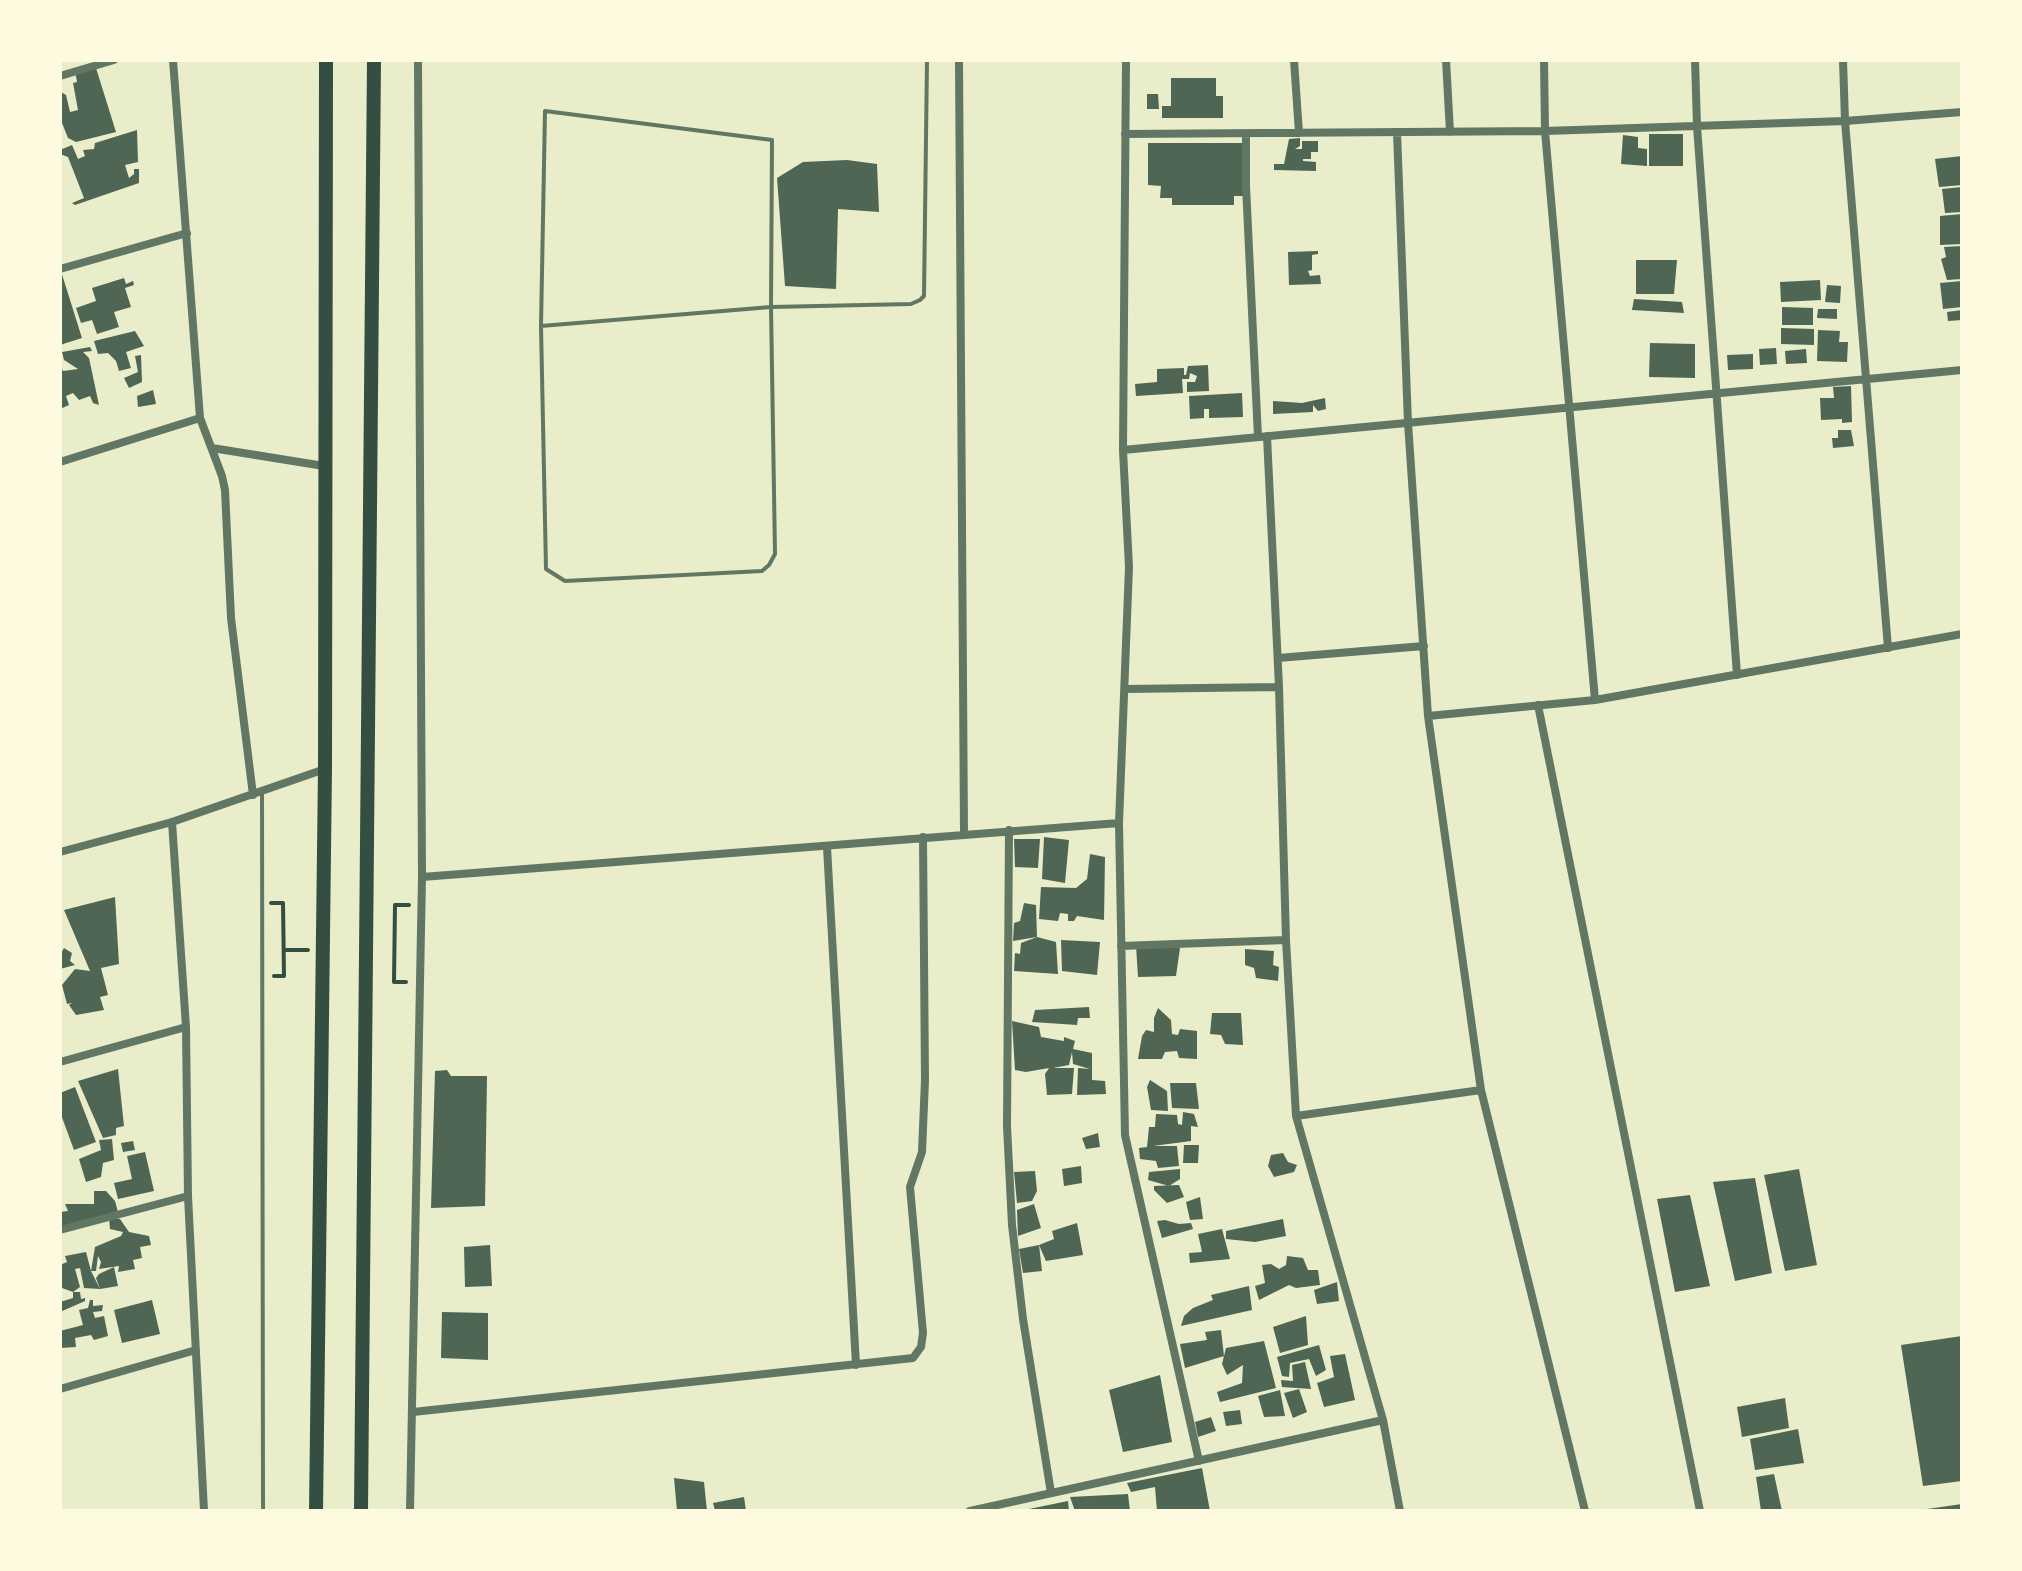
<!DOCTYPE html>
<style>
body{margin:0}
#map{position:relative;width:2022px;height:1571px;overflow:hidden;background:#e9edc9;font-family:Mulish,sans-serif}
canvas{display:block}
.frame{position:absolute;inset:0;border:62px solid #fefae0;pointer-events:none}
</style>
<div id="map">
<canvas width="2022" height="1571"></canvas>
<div class="frame"></div>
</div>
<script>
const context = document.querySelector('canvas').getContext('2d');
context.lineJoin = 'round';
function paint(path, color) { context.fillStyle = color; context.fill(path, 'evenodd'); }
const shape = rows => new Path2D(rows.map(r => 'M' + r).join(''));
function strokePath(path, color, width, dash) { context.strokeStyle = color; context.lineWidth = width; context.lineCap = dash ? 'butt' : 'round'; context.setLineDash(dash || []); context.stroke(path); }
paint(shape([
 [96,68,116,132,76,142,68,138,60,118,61,92,66,95,70,112,78,110,73,83,77,82,75,71],
 [1171,78,1216,78,1216,96,1223,96,1223,118,1162,118,1162,106,1171,106],
 [1147,94,1158,94,1159,109,1147,109],
 [137,130,138,162,125,165,129,178,134,174,134,169,139,169,139,183,75,205,72,203,84,198,68,157,60,154,60,150,72,145,78,159,85,156,83,150,94,149,95,143],
 [1649,134,1683,134,1683,166,1649,166],
 [1623,135,1638,137,1638,148,1647,149,1647,166,1621,164],
 [1300,138,1300,146,1295,149,1302,149,1302,141,1318,141,1318,152,1311,152,1311,159,1303,159,1303,161,1316,162,1316,171,1274,170,1274,164,1284,164,1289,139],
 [1148,143,1248,143,1246,196,1234,196,1234,205,1172,205,1172,198,1160,198,1161,186,1148,185],
 [1962,156,1962,185,1939,187,1935,159],
 [847,160,877,164,879,212,838,209,836,289,785,286,777,178,803,162],
 [1962,187,1962,212,1945,213,1942,189],
 [1962,214,1962,244,1940,245,1940,216],
 [1962,246,1962,279,1947,280,1941,259,1946,257,1944,247],
 [1318,251,1318,254,1312,255,1312,270,1308,271,1310,276,1320,275,1321,284,1289,285,1288,252],
 [1636,260,1677,260,1674,294,1636,294],
 [60,268,82,338,60,345],
 [124,278,126,284,133,281,134,285,125,288,131,307,114,312,119,327,97,334,92,320,81,323,76,308,96,301,92,288],
 [1820,280,1821,300,1781,302,1780,282],
 [1962,281,1962,307,1943,309,1940,283],
 [1827,285,1841,286,1840,303,1825,302],
 [1634,299,1682,302,1684,313,1632,310],
 [1782,307,1813,308,1813,325,1782,325],
 [1818,309,1837,309,1837,319,1817,318],
 [1962,310,1962,320,1948,321,1947,312],
 [1781,328,1814,329,1814,345,1781,344],
 [1818,330,1840,331,1839,342,1848,342,1847,362,1817,361],
 [135,331,144,346,126,352,131,368,119,371,116,361,108,353,98,354,94,341],
 [1650,343,1695,344,1695,378,1649,377],
 [90,347,92,351,83,352,89,358,99,405,93,403,90,396,79,400,73,393,66,396,69,405,60,409,60,364,63,371,78,369,64,360,62,352],
 [1776,348,1777,364,1760,365,1759,349],
 [1806,349,1807,363,1786,364,1785,351],
 [1753,354,1753,369,1728,370,1727,355],
 [141,355,142,382,129,388,124,378,138,372,135,356],
 [1208,365,1209,391,1187,392,1187,382,1195,382,1197,376,1190,373,1189,379,1182,379,1183,393,1136,396,1135,384,1157,382,1157,369,1184,368,1184,375,1186,375,1188,366],
 [1851,386,1852,422,1842,423,1842,419,1821,420,1820,398,1834,398,1833,387],
 [153,390,156,404,138,407,137,396],
 [1242,393,1243,417,1209,418,1209,409,1204,409,1204,418,1190,419,1189,396],
 [1325,398,1326,409,1318,411,1313,405,1313,412,1273,414,1273,401,1302,403],
 [1838,430,1851,430,1854,446,1833,448,1832,438,1838,438],
 [1044,837,1069,840,1065,883,1042,879],
 [1014,839,1040,839,1038,868,1015,867],
 [1090,854,1105,857,1104,920,1077,916,1074,921,1068,921,1068,914,1060,913,1058,921,1039,919,1041,887,1076,888,1087,879],
 [115,897,119,964,101,968,108,995,100,997,104,1010,76,1015,69,1005,72,1003,67,1004,62,985,75,969,90,971,64,910],
 [1024,903,1036,905,1037,937,1013,941,1014,923,1020,921],
 [1037,937,1056,942,1058,974,1014,971,1015,953,1020,954,1021,943],
 [1061,940,1100,942,1097,975,1062,971],
 [1136,946,1180,948,1176,976,1138,977],
 [64,948,72,953,70,961,75,965,60,969,60,955],
 [1245,949,1274,951,1273,965,1279,967,1278,981,1256,978,1254,968,1245,965],
 [1089,1007,1090,1018,1078,1018,1077,1025,1032,1022,1035,1010],
 [1158,1008,1171,1020,1172,1034,1178,1035,1180,1029,1197,1031,1197,1059,1179,1058,1177,1051,1165,1052,1162,1059,1138,1059,1142,1036,1146,1030,1154,1032,1154,1018],
 [1212,1013,1241,1013,1243,1045,1225,1044,1221,1035,1210,1034],
 [1012,1021,1039,1027,1041,1037,1064,1041,1064,1037,1075,1041,1073,1049,1092,1053,1092,1080,1105,1081,1106,1094,1077,1095,1078,1068,1090,1069,1073,1064,1072,1052,1069,1065,1053,1068,1074,1068,1072,1094,1047,1095,1045,1074,1049,1068,1026,1072,1015,1070],
 [118,1069,124,1126,116,1128,116,1135,103,1138,78,1081],
 [447,1070,451,1076,487,1076,485,1206,431,1208,435,1071],
 [1150,1080,1167,1091,1168,1111,1151,1110,1147,1087],
 [1170,1083,1196,1083,1199,1109,1172,1108],
 [75,1087,96,1142,74,1150,60,1112,60,1093],
 [1183,1112,1194,1114,1198,1127,1191,1126,1191,1141,1153,1146,1177,1146,1179,1166,1158,1168,1156,1161,1140,1159,1139,1148,1147,1147,1149,1127,1155,1127,1156,1114,1177,1115,1178,1124,1182,1125],
 [1098,1133,1100,1147,1086,1149,1082,1138],
 [112,1139,114,1160,103,1163,101,1177,86,1182,79,1159,101,1150,99,1140],
 [133,1141,135,1150,123,1152,121,1143],
 [1184,1145,1199,1145,1198,1163,1183,1163],
 [145,1152,154,1191,118,1199,114,1183,132,1179,127,1156],
 [1283,1153,1288,1162,1297,1165,1294,1172,1274,1177,1268,1166,1271,1155],
 [1081,1166,1082,1183,1064,1186,1062,1169],
 [1180,1169,1180,1179,1169,1186,1148,1180,1149,1172],
 [1799,1169,1817,1265,1785,1271,1764,1175],
 [1035,1171,1037,1191,1032,1201,1017,1203,1014,1172],
 [1755,1178,1772,1273,1735,1281,1713,1182],
 [1179,1185,1184,1197,1167,1203,1154,1190,1154,1186],
 [94,1191,106,1191,115,1201,118,1212,60,1227,60,1212,68,1211,65,1204,94,1204],
 [1690,1195,1710,1286,1675,1292,1657,1199],
 [1200,1197,1203,1219,1190,1220,1186,1202],
 [1034,1204,1041,1228,1018,1236,1017,1210],
 [109,1217,120,1219,129,1232,149,1236,151,1245,140,1247,142,1258,133,1260,135,1269,118,1272,119,1266,99,1269,101,1262,98,1256,96,1271,91,1271,95,1247,121,1236,123,1232,110,1229],
 [1283,1219,1286,1236,1255,1242,1226,1239,1226,1231],
 [1165,1220,1179,1224,1191,1223,1193,1229,1162,1238,1157,1221],
 [1077,1223,1083,1255,1046,1261,1039,1245,1054,1239,1052,1231],
 [1222,1229,1230,1259,1190,1263,1189,1253,1202,1252,1198,1234],
 [490,1245,492,1286,465,1287,464,1247],
 [1039,1245,1042,1271,1023,1273,1019,1249],
 [86,1252,91,1271,100,1289,84,1288,80,1268,75,1269,80,1287,73,1292,62,1288,60,1265,67,1262,65,1256],
 [1287,1256,1303,1258,1308,1270,1318,1270,1320,1285,1296,1288,1289,1285,1259,1300,1255,1286,1265,1283,1262,1265,1271,1264,1279,1269,1286,1265],
 [114,1267,118,1286,100,1289,96,1278,99,1274],
 [1337,1282,1339,1301,1317,1304,1314,1290],
 [1249,1286,1252,1310,1181,1326,1184,1316,1193,1308,1213,1300,1211,1295],
 [73,1292,80,1292,81,1299,85,1298,85,1301,60,1312,60,1302,73,1298],
 [90,1300,93,1300,93,1306,103,1305,102,1311,93,1312,95,1318,104,1316,108,1336,94,1340,91,1335,75,1338,76,1347,60,1348,60,1331,83,1325,79,1310,88,1308],
 [152,1300,160,1334,122,1343,114,1310],
 [442,1312,488,1313,488,1360,441,1358],
 [1306,1316,1308,1345,1280,1353,1273,1327],
 [1221,1330,1224,1356,1185,1368,1180,1344,1207,1340,1205,1332],
 [1962,1336,1962,1481,1923,1486,1901,1345],
 [1264,1341,1276,1388,1220,1402,1217,1392,1242,1383,1243,1365,1227,1375,1222,1364,1226,1348],
 [1319,1345,1326,1370,1316,1376,1309,1359,1290,1363,1289,1377,1282,1376,1277,1357],
 [1345,1354,1355,1400,1324,1407,1317,1383,1334,1377,1330,1356],
 [1305,1362,1311,1389,1282,1387,1281,1380,1293,1381,1292,1365],
 [1160,1375,1172,1442,1123,1452,1109,1390],
 [1299,1389,1307,1412,1293,1418,1284,1393],
 [1280,1390,1285,1416,1264,1417,1258,1396],
 [1785,1398,1789,1428,1742,1437,1737,1407],
 [1240,1410,1242,1424,1226,1426,1223,1412],
 [1211,1417,1216,1431,1198,1437,1195,1422],
 [1798,1429,1804,1463,1755,1470,1750,1439],
 [1202,1468,1210,1511,1157,1511,1155,1487,1131,1492,1127,1483],
 [1774,1474,1782,1511,1761,1511,1756,1477],
 [674,1478,704,1482,707,1511,677,1511],
 [1128,1494,1130,1511,1075,1511,1070,1497],
 [744,1497,746,1511,715,1511,713,1503],
 [1068,1501,1069,1511,1024,1511,1024,1510],
 [1962,1504,1962,1511,1927,1511,1927,1509]
]), '#4f6655');
strokePath(shape([
 [271,903,283,903,284,976,274,976],
 [285,950,308,950],
 [406,982,394,982,395,905,409,905]
]), '#344e41', 4);
strokePath(shape([
 [545,111,772,140,771,307,775,554,769,565,762,571,565,581,546,569,541,326,545,111],
 [541,326,771,307,911,304,920,300,924,296,927,60],
 [262,792,263,1511]
]), '#617663', 4);
strokePath(shape([
 [173,60,200,418,222,476,225,490,231,618,253,795],
 [959,60,964,833],
 [1126,60,1123,450,1129,567,1119,823,1125,1135,1199,1461],
 [1294,60,1299,133],
 [1446,60,1450,132],
 [1544,60,1545,131,1595,700],
 [1695,60,1697,126,1737,675],
 [1843,60,1845,121,1888,648],
 [60,76,114,60],
 [1397,132,1408,423,1428,716,1481,1090,1585,1511],
 [1125,134,1545,131,1845,121,1962,112],
 [1246,134,1246,186,1258,437],
 [60,269,187,233],
 [1267,436,1279,687,1286,940,1296,1116,1383,1420,1400,1511],
 [212,448,324,466],
 [1123,450,1962,370],
 [60,462,200,418],
 [1278,658,1424,646],
 [1125,689,1279,687],
 [1538,705,1700,1511],
 [1428,716,1595,700,1962,634],
 [172,822,186,1027,188,1196,204,1511],
 [1009,830,1007,1126,1012,1225,1023,1319,1051,1493],
 [827,847,856,1365],
 [60,852,172,822,325,769],
 [422,877,1119,823],
 [1121,946,1286,940],
 [60,1062,186,1027],
 [1296,1116,1481,1090],
 [60,1230,188,1196],
 [60,1389,196,1350],
 [413,1412,913,1358,921,1347,923,1333,910,1187,922,1152,925,1080,923,837],
 [410,1511,422,877,418,60],
 [970,1511,1383,1420]
]), '#617663', 8);
strokePath(shape([
 [316,1511,325,769,326,60],
 [361,1511,374,60]
]), '#344e41', 14);
</script>
